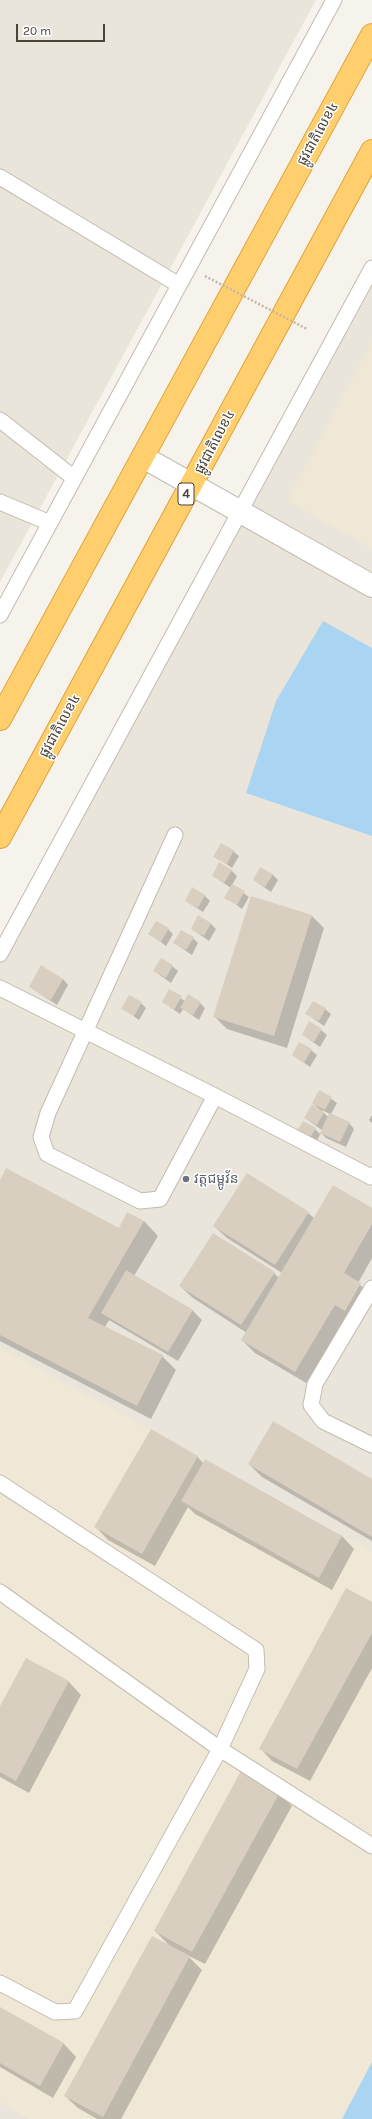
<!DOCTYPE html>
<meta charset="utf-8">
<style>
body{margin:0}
#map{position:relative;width:372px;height:2119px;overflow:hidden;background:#f6f3ec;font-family:Karla,sans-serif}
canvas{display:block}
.scale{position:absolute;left:16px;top:24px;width:89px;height:18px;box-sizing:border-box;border:2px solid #4b4439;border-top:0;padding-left:5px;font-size:12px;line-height:14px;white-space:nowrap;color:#4b4439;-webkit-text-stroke:3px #fff;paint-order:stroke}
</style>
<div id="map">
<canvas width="372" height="2119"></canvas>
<div class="scale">20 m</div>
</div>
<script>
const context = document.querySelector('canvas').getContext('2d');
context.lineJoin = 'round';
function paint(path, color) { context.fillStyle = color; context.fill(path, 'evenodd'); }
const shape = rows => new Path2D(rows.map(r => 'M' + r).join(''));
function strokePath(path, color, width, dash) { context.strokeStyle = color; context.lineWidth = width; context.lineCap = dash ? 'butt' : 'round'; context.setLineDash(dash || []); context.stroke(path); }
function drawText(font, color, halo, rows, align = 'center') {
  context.font = font + ' Karla,"Noto Sans Khmer",sans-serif'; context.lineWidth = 3; context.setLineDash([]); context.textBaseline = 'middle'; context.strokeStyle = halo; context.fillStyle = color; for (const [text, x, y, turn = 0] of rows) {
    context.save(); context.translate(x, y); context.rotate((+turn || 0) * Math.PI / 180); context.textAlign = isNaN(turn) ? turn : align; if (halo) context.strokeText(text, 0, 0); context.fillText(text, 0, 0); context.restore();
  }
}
paint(shape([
 [0,0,316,0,0,582],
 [372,261,372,2119,0,2119,0,936]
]), '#eae5da');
paint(shape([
 [372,342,372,549,287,500],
 [0,1347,372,1552,372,2119,29,2119,0,2102]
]), '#efe8d6');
paint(shape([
 [323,621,372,648,372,836,246,793,276,701],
 [372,2062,372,2119,342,2119]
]), '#a9d4f2');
paint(shape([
 [233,851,239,856,232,868,215,856],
 [231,870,237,876,232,885,249,897,242,909,226,897,231,888,213,876],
 [272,874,278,880,271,892,254,880],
 [204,895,210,901,203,912,186,901],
 [312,916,324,928,287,1048,227,1029,214,1016],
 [210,923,216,929,209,941,192,929],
 [168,929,173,934,166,946,150,934],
 [193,938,198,943,192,955,174,943],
 [172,966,178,971,171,983,154,971],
 [63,979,68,985,57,1005,30,987],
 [169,991,185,1001,200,1003,205,1008,199,1020,183,1009,180,1014,163,1002],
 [141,1003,146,1008,139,1020,123,1008],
 [325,1009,331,1014,324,1026,307,1014],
 [321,1030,327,1035,320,1047,303,1035],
 [311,1050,317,1055,310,1067,293,1055],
 [320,1091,337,1103,331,1114,349,1123,354,1129,346,1147,326,1138,321,1133,314,1146,302,1139,315,1129,320,1134,322,1130,305,1118,320,1110,313,1103],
 [322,1110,330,1114,328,1117,322,1111],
 [372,1115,372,1123,369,1120],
 [0,1182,119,1229,144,1221,158,1236,134,1276,192,1310,202,1320,178,1361,109,1320,105,1327,162,1356,176,1370,151,1419,0,1341],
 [372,1209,372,1258,358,1283,372,1296,308,1384,255,1353,242,1340,247,1333,193,1298,180,1286,274,1273,279,1278,282,1273,227,1238,214,1226,308,1213,314,1218],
 [197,1456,203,1463,342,1536,354,1549,332,1590,195,1514,188,1507,155,1566,108,1540,96,1527],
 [249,1464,372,1480,372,1541,262,1477],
 [372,1603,372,1668,310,1781,272,1761,260,1748],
 [26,1659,69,1682,81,1695,29,1793,0,1777,0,1709],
 [279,1793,292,1806,205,1964,187,1955,202,1970,121,2119,97,2119,78,2108,65,2096,170,1946,155,1931],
 [0,2008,64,2044,76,2057,53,2098,0,2067]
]), '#0003');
paint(shape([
 [221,843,234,850,227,864,213,857],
 [219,862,232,870,224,883,212,876],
 [260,867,273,874,265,887,253,880],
 [232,884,245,891,237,905,224,898],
 [192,887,205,895,198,908,185,901],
 [251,896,312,915,274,1036,213,1017],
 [198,915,211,923,204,936,191,929],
 [156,921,169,928,161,942,148,934],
 [181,930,194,937,186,950,173,943],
 [161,958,173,965,166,978,153,971],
 [41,965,63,979,51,1000,29,987],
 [169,989,182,996,174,1010,162,1002],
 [188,994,201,1002,193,1015,180,1008],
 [129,995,142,1002,134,1016,121,1009],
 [313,1001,326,1008,319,1021,305,1014],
 [309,1021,322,1029,314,1042,302,1035],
 [299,1042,312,1049,304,1063,292,1055],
 [319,1090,332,1097,325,1110,312,1103],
 [312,1104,324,1112,317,1125,304,1118],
 [329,1113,350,1122,340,1142,320,1133],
 [303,1121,316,1128,308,1141,295,1134],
 [6,1168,119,1228,127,1212,144,1221,88,1318,163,1355,137,1406,0,1335,0,1180],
 [247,1173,309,1212,275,1265,213,1226],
 [333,1185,372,1208,372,1224,344,1273,361,1283,345,1311,335,1305,295,1372,241,1340],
 [213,1233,275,1272,241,1325,179,1286],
 [126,1270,193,1310,168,1352,101,1313],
 [273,1421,372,1479,372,1537,248,1464],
 [151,1429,198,1456,142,1554,94,1527],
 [205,1459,342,1536,319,1578,181,1501],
 [346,1588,372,1602,372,1633,297,1769,259,1749],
 [26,1658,69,1681,16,1781,0,1772,0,1706],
 [241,1771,280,1792,192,1952,154,1931],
 [152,1936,190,1956,103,2117,64,2096],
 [0,2007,64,2043,40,2086,0,2063]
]), '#d8cfc1');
const lane = shape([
 [0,177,179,285],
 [0,420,74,478],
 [0,502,50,523],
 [0,615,334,0],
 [175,835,48,1113,41,1137,47,1154,140,1201,160,1199,215,1096],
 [0,954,372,268],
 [0,988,215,1096,371,1177,372,1175],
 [372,1288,315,1384,311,1405,323,1421,372,1445],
 [0,1483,256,1650,257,1669,220,1749,75,2011,55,2012,0,1983],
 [0,1592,220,1749,372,1846]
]);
const street = shape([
 [143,457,372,586]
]);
const highway = shape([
 [0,719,372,35],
 [0,837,372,151]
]);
strokePath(lane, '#c2bbae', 17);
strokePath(street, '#c2bbae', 24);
strokePath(highway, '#e0a43c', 24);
strokePath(lane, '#fff', 15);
strokePath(street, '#fff', 22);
strokePath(highway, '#ffcf6e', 22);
strokePath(shape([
 [205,276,307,329]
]), '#c4b79f', 2.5, [2, 2]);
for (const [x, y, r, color] of [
 [186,1179,4,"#6b7280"]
]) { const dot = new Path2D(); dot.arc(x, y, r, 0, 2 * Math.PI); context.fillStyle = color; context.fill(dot); strokePath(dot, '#fff', 1.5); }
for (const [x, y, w] of [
 [186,494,16]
]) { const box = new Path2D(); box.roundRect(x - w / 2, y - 11, w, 22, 3); context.fillStyle = '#fff'; context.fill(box); strokePath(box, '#4b4439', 1); }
drawText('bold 13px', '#4b4439', null, [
 ["4",186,494]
]);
drawText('14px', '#4b4439', '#fff', [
 ["ផ្លូវជាតិលេខ៤",318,134,-61],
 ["ផ្លូវជាតិលេខ៤",215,442,-62],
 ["ផ្លូវជាតិលេខ៤",60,726,-61]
]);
drawText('14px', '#5b616d', '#fff', [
 ["វត្តជម្ពូវ័ន",194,1179]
], 'left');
</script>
